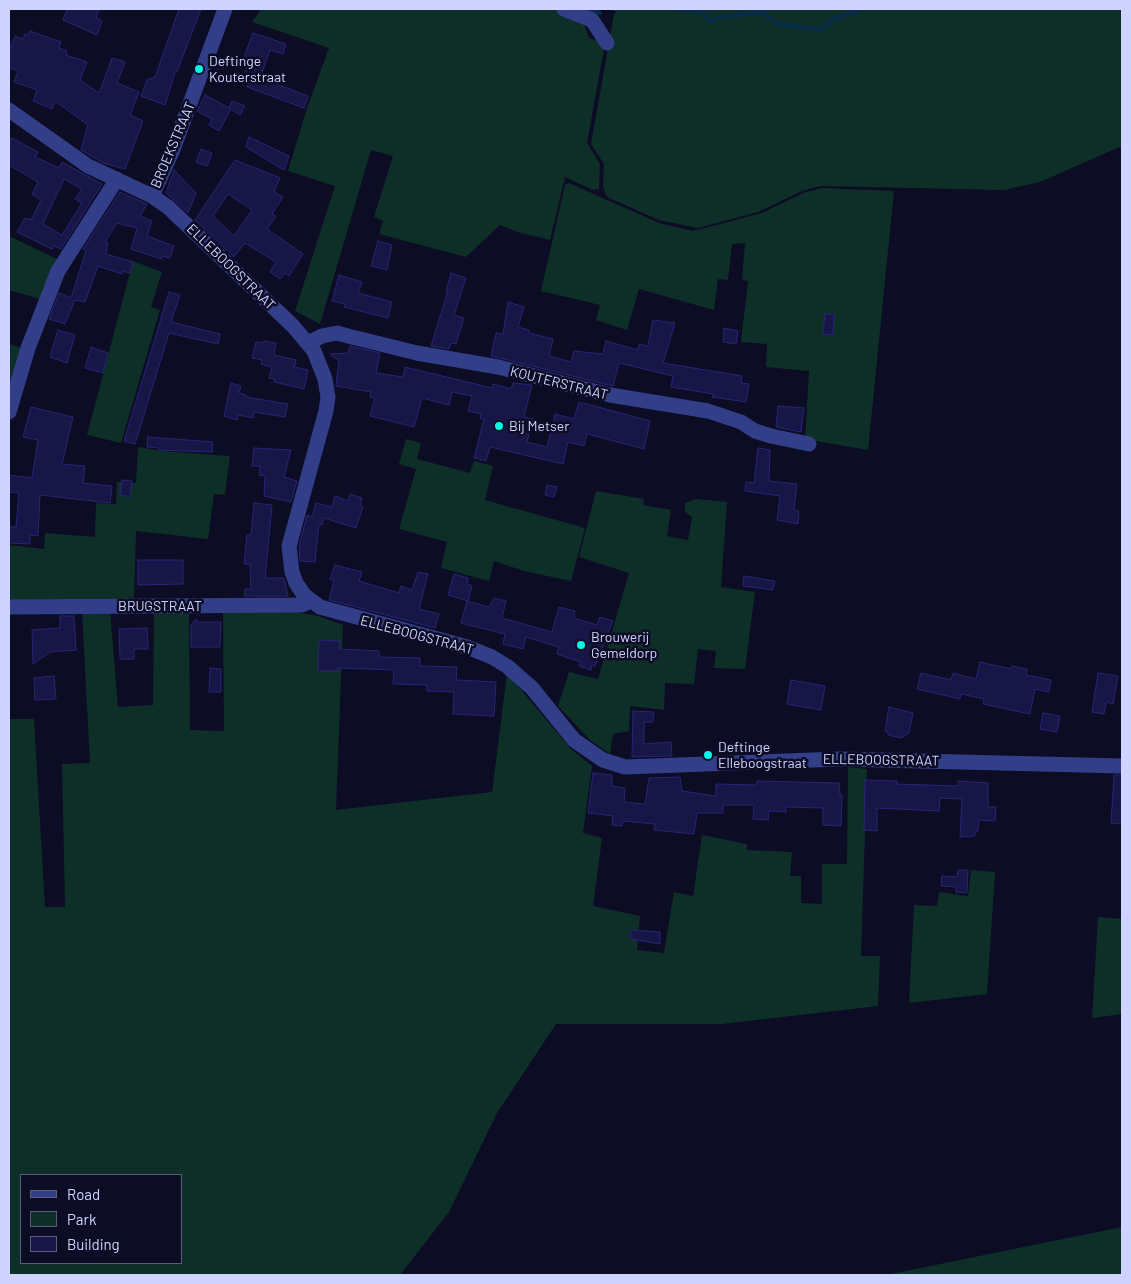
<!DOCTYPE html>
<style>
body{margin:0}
#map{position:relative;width:1131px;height:1284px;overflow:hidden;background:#0c0c25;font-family:Barlow,sans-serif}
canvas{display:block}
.frame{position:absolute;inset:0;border:10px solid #cfd3ff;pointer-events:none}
.legend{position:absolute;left:20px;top:1174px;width:162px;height:90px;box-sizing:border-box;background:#0c0c25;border:1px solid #5a5c7c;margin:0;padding:6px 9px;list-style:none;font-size:15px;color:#cfd3ff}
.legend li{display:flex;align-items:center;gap:10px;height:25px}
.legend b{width:25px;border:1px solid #5a5c7c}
</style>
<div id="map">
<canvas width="1131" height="1284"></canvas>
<div class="frame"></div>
<ul class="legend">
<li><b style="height:6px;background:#323f88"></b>Road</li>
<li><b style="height:14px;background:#0e2f28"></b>Park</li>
<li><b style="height:14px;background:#171647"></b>Building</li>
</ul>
</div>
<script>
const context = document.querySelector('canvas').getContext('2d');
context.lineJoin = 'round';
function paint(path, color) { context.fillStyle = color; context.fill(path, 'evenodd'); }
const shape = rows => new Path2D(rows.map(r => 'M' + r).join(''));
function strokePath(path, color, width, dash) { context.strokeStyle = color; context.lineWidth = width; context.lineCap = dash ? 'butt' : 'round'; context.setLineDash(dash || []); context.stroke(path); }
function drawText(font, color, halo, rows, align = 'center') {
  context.font = font + ' Barlow,sans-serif'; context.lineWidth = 5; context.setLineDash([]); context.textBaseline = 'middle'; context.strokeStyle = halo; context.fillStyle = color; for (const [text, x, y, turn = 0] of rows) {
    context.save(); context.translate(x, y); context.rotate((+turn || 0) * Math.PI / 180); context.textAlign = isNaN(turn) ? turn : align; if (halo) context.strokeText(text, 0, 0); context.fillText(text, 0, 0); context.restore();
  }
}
paint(shape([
 [261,9,557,9,583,21,589,38,605,43,587,143,600,164,599,189,593,190,565,177,550,240,517,232,500,225,466,257,379,234,383,221,374,217,393,156,371,150,320,324,295,311,335,186,288,171,307,108,329,48,252,22],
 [618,9,1122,9,1122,146,1040,182,1004,190,820,186,802,191,758,212,698,228,659,220,609,198,606,195,603,187,604,164,591,144,614,14],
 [569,183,659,223,693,231,762,213,803,193,822,188,894,191,868,450,805,439,809,371,766,367,767,344,741,342,748,281,742,280,745,243,732,244,728,280,718,279,714,310,639,289,627,330,596,320,600,305,541,291,565,185],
 [9,236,61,261,40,299,9,290],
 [133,261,162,272,151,307,160,310,121,443,87,435],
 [9,344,22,348,9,390],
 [406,439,421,443,417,459,470,473,474,461,493,466,485,500,585,528,571,581,524,571,494,561,489,581,441,568,447,542,399,529,416,469,399,464],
 [138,447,162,451,230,456,225,495,214,494,208,539,136,531,134,600,9,603,9,545,44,549,45,533,95,537,96,503,116,504,117,482,136,483],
 [596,491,644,499,643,505,671,510,667,536,688,540,692,517,685,512,685,503,696,499,727,502,721,587,755,592,745,669,714,668,716,651,698,649,694,684,665,683,664,710,630,706,629,731,613,734,610,754,590,740,558,706,569,672,598,679,629,573,579,557],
 [110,610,118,707,153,705,154,610,189,611,190,730,224,731,223,610,296,612,318,616,343,625,336,810,492,792,507,673,570,748,592,766,583,833,602,838,593,906,640,916,637,950,664,953,674,892,693,896,702,835,747,844,747,850,792,852,790,876,801,876,801,903,822,904,822,864,847,864,848,767,867,769,861,956,880,956,878,1006,722,1024,556,1024,497,1113,449,1212,400,1275,9,1275,9,719,34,719,45,907,65,907,62,764,90,763,82,611],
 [21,1175,181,1175,181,1263,21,1263],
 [971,870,995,872,987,994,909,1003,914,905,937,906,939,892,968,896],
 [1098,917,1122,919,1122,1014,1092,1018],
 [1122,1227,1122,1275,886,1275]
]), '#0e2f28');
strokePath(shape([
 [588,9,600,13],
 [614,9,619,9],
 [674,9,699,11,712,21,721,17,763,12,777,24,816,29,823,28,833,19,863,9]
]), '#072b49', 4);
const building = shape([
 [67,9,99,9,96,18,102,21,97,35,63,20,67,9],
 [179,9,201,9,177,72,175,72,165,105,141,96,147,80,155,77,179,9],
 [30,31,61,42,59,48,67,51,66,55,87,62,80,80,99,93,112,58,125,62,117,83,139,92,130,115,143,121,125,169,103,163,81,150,88,125,55,101,52,109,33,101,37,90,14,82,18,71,9,67,9,50,15,36,23,39,25,34,28,35,30,31],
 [253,33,286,44,283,54,270,50,260,78,308,96,304,108,247,87,251,76,245,74,250,59,244,57,253,33],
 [205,95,229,108,232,101,245,106,240,115,231,109,219,131,209,125,212,119,197,111,205,95],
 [249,137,289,156,284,170,246,147,249,137],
 [12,138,38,152,35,157,59,168,62,162,102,184,61,249,54,246,52,249,17,232,25,218,31,220,41,200,32,194,38,182,9,165,9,144,12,138],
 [64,179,82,189,75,199,82,203,62,235,43,224,64,179],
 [201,149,212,153,207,166,196,162,201,149],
 [235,160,280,178,274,192,283,197,272,214,276,216,267,229,303,254,289,276,285,273,280,279,270,272,276,262,245,243,234,257,195,220,235,160],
 [228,194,252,210,234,236,213,216,228,194],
 [174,170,196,193,188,213,166,193,174,170],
 [120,192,147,204,140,216,152,221,147,236,174,246,170,258,162,256,161,259,131,249,137,228,117,223,105,242,108,243,106,254,133,262,130,273,123,271,122,274,98,266,85,302,75,300,65,324,49,319,59,293,71,298,86,251,83,249,120,192],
 [378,241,392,245,387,270,371,266,378,241],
 [451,273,466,278,454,315,464,318,456,344,451,343,449,349,431,346,448,291,446,291,451,273],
 [339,275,362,282,358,293,392,302,388,318,344,307,345,304,332,301,339,275],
 [169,292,180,295,171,322,220,334,218,344,169,333,135,444,124,441,169,292],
 [508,302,524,307,518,327,529,330,529,333,553,339,549,356,571,362,574,351,603,354,606,341,638,350,639,344,648,346,653,320,675,323,663,363,742,376,741,383,749,384,746,402,712,397,713,394,671,387,673,376,619,363,613,386,491,356,496,333,503,334,508,302],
 [825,314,834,314,833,335,823,334,825,314],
 [724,328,738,331,736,344,723,342,724,328],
 [58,330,75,335,67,363,50,357,58,330],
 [264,341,276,343,274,355,296,360,294,367,308,370,304,389,274,382,275,379,269,378,272,367,261,364,262,360,252,358,256,342,264,343,264,341],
 [350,346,380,353,376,373,403,377,405,367,492,388,493,384,511,389,513,383,532,385,524,417,533,419,527,442,547,447,555,414,574,419,579,402,650,421,644,449,587,434,584,446,568,442,563,464,490,447,486,461,474,458,484,419,480,418,481,414,468,411,472,396,452,392,449,405,422,398,414,427,370,416,375,398,370,397,371,392,336,386,339,361,330,354,348,353,350,346],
 [91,347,108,353,103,373,85,368,91,347],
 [231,383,241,386,239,393,246,395,246,397,288,404,285,417,254,412,253,418,238,415,237,420,224,416,231,383],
 [778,406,804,408,801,432,776,427,778,406],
 [31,407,73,417,62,464,85,466,83,483,112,486,110,503,40,495,38,536,30,535,30,544,9,543,9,527,16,527,19,493,9,492,9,475,32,478,38,440,23,437,31,407],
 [148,437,213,442,212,452,159,450,159,448,147,447,148,437],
 [254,448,291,450,284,477,297,481,291,502,264,496,265,476,259,475,260,466,252,466,254,448],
 [758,448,770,450,769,481,797,484,794,510,799,511,798,524,777,520,780,496,745,491,746,482,754,483,758,448],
 [122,480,132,481,130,497,120,495,122,480],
 [547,485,557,487,554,497,545,495,547,485],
 [350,494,362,498,360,505,363,507,356,528,324,518,322,525,319,524,315,562,300,561,299,546,307,515,312,517,316,503,332,507,335,496,348,501,350,494],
 [254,503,272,505,265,578,284,578,288,596,244,596,245,589,251,589,250,564,244,564,247,535,251,535,254,503],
 [138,560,183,560,183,584,138,585,138,560],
 [335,565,362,572,359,581,399,593,401,586,412,590,418,572,428,574,419,609,439,614,435,628,329,600,334,581,330,579,335,565],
 [454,574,468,578,467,584,472,586,468,601,448,595,454,574],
 [744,576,775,581,773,590,743,586,744,576],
 [494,598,506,601,502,618,552,632,559,607,575,611,574,618,597,625,600,617,613,621,595,666,592,665,591,670,579,666,581,662,557,654,559,647,526,637,523,649,503,644,505,634,461,623,467,601,489,607,494,598],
 [60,616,74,616,76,650,50,652,33,664,32,630,60,628,60,616],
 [196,619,198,622,221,622,220,647,191,647,191,625,196,619],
 [147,628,148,649,134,649,134,659,120,659,119,629,147,628],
 [319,640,340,641,339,649,379,651,379,657,420,658,420,666,457,667,456,680,496,682,494,716,453,714,454,692,427,691,427,685,393,684,394,670,338,668,338,671,318,671,319,640],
 [980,662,1011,669,1012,666,1027,669,1026,675,1051,680,1049,692,1035,689,1030,714,983,704,984,699,961,694,960,699,917,689,921,673,951,680,953,673,976,679,980,662],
 [210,668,221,669,221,692,209,692,210,668],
 [1098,673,1118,676,1113,704,1106,702,1104,714,1092,712,1098,673],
 [54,676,56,699,35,700,34,678,54,676],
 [791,680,825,686,821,710,787,704,791,680],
 [889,707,913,713,909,733,901,738,888,735,888,732,885,731,889,707],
 [633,711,654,712,653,722,644,722,644,744,671,742,672,756,632,757,633,711],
 [1043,713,1060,716,1057,732,1040,729,1043,713],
 [593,773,612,775,612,786,625,788,624,802,645,804,649,778,680,777,682,791,716,796,716,784,756,785,757,781,839,783,840,795,842,795,841,826,823,825,823,808,786,807,786,812,769,811,768,820,753,819,754,805,723,805,723,813,697,813,694,834,654,830,655,824,623,821,622,826,612,825,613,816,588,813,593,773],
 [1114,775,1122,775,1122,824,1111,823,1114,775],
 [865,780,897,781,897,784,958,786,958,781,988,783,988,807,996,807,995,821,979,820,978,831,975,833,975,836,960,837,962,799,940,798,939,811,877,808,877,831,864,830,865,780],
 [958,870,968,870,967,893,956,892,956,887,941,886,942,876,957,877,958,870],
 [631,930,660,932,660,944,630,939,631,930]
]);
paint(building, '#171647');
strokePath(building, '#272676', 1);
strokePath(shape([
 [564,9,592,20,607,43],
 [9,110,88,166,152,196,168,207,293,326,314,351,325,379,328,397,326,411,289,546,292,572,296,583,304,595,320,607,467,647,492,657,508,667,532,688,574,740,603,760,625,767,840,759,1122,766],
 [152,196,172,152,225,9],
 [308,343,322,336,337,333,348,336,417,353,498,367,610,395,708,411,741,422,755,431,771,436,809,444],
 [9,412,28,348,58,271,117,179],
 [9,607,302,605,311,601]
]), '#323f88', 15);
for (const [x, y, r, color] of [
 [199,69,5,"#00fae6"],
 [499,426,5,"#00fae6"],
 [581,645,5,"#00fae6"],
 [708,755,5,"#00fae6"]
]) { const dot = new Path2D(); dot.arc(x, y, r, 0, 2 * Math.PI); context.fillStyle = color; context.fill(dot); strokePath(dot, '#0c0c25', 2); }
drawText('14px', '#cfd3ff', '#0c0c25', [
 ["Deftinge",209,61],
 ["Kouterstraat",209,77],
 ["Bij Metser",509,426],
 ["Brouwerij",591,637],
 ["Gemeldorp",591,653],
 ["Deftinge",718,747],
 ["Elleboogstraat",718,763]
], 'left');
drawText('14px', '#cfd3ff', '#0c0c25', [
 ["BROEKSTRAAT",173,145,-67],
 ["ELLEBOOGSTRAAT",231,267,44],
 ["KOUTERSTRAAT",559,383,14],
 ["BRUGSTRAAT",160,606],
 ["ELLEBOOGSTRAAT",417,635,15],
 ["ELLEBOOGSTRAAT",881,760,1]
]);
</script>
